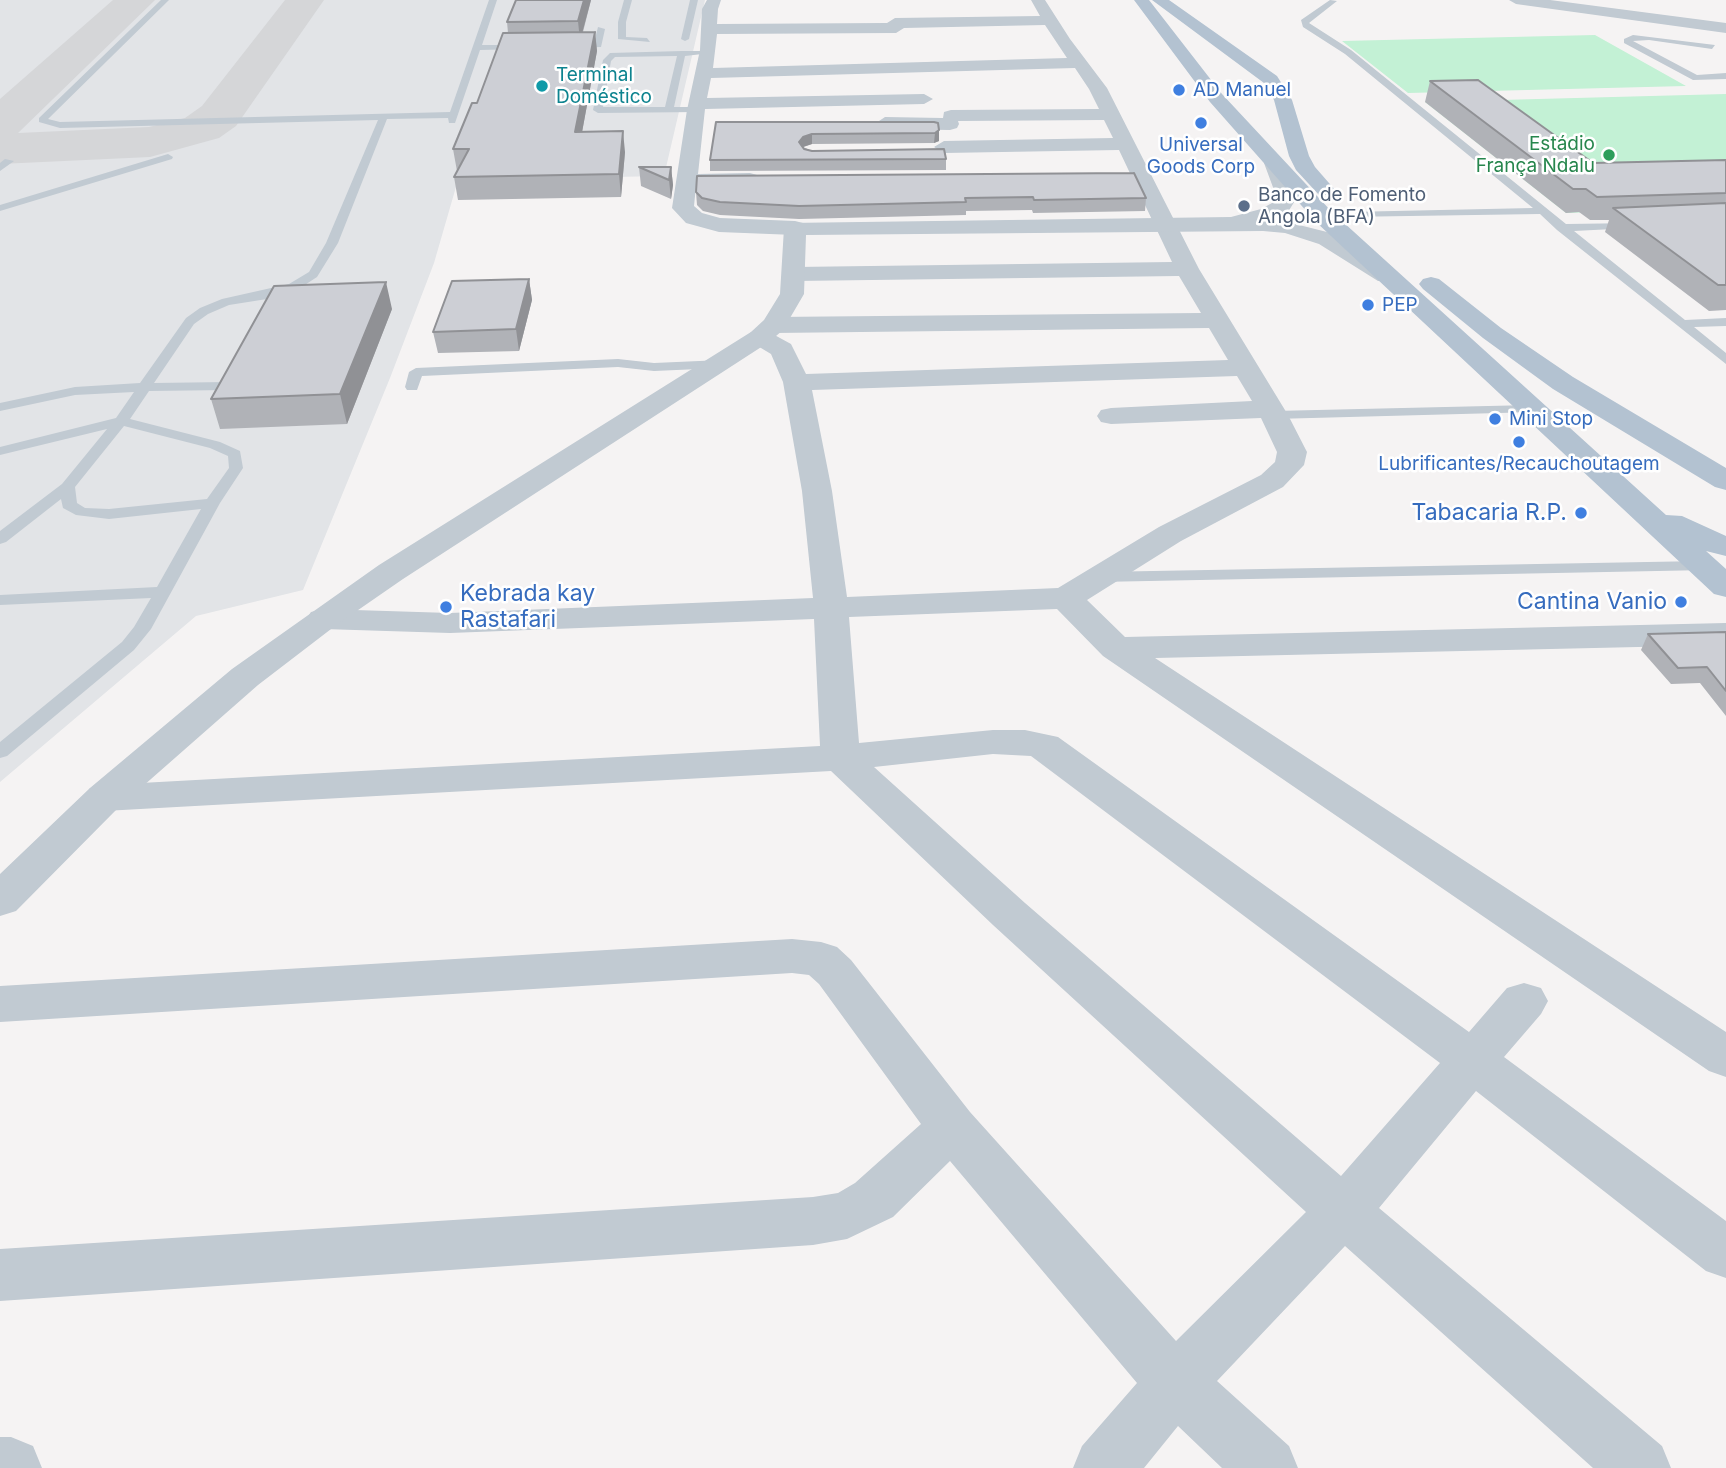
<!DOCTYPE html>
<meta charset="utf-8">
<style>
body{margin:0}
canvas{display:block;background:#f5f3f3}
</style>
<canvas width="1726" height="1468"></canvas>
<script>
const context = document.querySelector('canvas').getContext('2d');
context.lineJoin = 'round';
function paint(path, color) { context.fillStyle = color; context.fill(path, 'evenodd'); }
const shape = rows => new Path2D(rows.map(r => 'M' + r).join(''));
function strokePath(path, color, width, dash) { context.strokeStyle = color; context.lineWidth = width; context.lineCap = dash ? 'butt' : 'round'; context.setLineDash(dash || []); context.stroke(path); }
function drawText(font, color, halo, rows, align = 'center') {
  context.font = font + ' Inter,sans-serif'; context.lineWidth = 5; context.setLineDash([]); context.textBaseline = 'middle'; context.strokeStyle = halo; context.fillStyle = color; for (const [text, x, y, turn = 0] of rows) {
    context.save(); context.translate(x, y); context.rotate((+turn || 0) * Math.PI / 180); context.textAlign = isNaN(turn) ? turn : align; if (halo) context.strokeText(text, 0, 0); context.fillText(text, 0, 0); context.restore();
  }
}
paint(shape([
 [0,0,705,0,664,176,458,180,434,263,390,378,303,590,196,616,0,782]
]), '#e2e4e7');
paint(shape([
 [1595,35,1686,86,1408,93,1342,41],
 [1726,94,1726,208,1566,213,1425,102]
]), '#c3f1d5');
paint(shape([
 [113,0,155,0,18,133,149,127,185,118,202,106,285,0,324,0,236,126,219,138,150,157,0,164,0,99,113,0]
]), '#d5d6d8');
paint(shape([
 [161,0,169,0,48,119,60,122,450,112,489,0,497,0,482,45,522,45,526,47,522,49,480,50,455,123,449,123,448,118,387,119,338,243,317,277,297,290,267,299,229,305,208,314,194,324,154,383,228,382,235,386,228,390,149,391,130,419,220,442,240,451,243,468,220,503,151,629,134,650,7,756,0,758,0,742,122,642,134,627,151,598,0,605,0,595,157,587,201,509,109,519,76,515,63,508,61,499,6,542,0,544,0,531,62,484,107,429,0,455,0,447,116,418,134,392,75,395,0,411,0,403,75,387,140,383,186,318,200,308,222,299,289,284,309,272,326,243,378,120,60,128,39,122,39,118,161,0],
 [124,426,210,448,228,456,229,468,207,499,109,509,85,508,77,503,75,487,124,426],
 [624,0,632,0,626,22,626,37,647,38,650,42,618,39,618,22,624,0],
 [690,0,698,0,689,39,685,41,681,39,690,0],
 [1330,0,1337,1,1309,23,1351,50,1566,224,1637,223,1637,227,1633,228,1574,231,1685,320,1726,318,1726,326,1694,327,1726,353,1726,364,1557,230,1540,214,1344,217,1344,213,1348,212,1533,208,1345,54,1303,27,1301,20,1330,0],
 [598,27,605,29,601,47,570,48,566,46,594,43,598,27],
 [1633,35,1715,45,1712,49,1649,40,1633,41,1697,75,1726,73,1726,79,1693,80,1624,43,1624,39,1633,35],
 [682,51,707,51,711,53,685,56,674,107,696,107,699,108,699,112,598,113,593,110,603,60,610,53,682,51],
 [677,56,665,107,603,107,611,61,615,57,677,56],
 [168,154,173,157,172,159,0,211,0,205,168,154],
 [5,159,14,161,0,171,0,163,5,159],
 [618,359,654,363,722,360,729,364,722,368,654,371,618,367,422,376,417,390,407,390,405,387,409,372,416,368,618,359],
 [1531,405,1538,409,1536,412,1274,419,1267,415,1274,411,1531,405],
 [1702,561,1710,566,1708,570,1098,582,1090,577,1098,572,1702,561]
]), '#c1cad2');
paint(shape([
 [707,0,721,0,718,9,717,24,887,23,895,18,1040,16,1031,0,1045,0,1070,39,1107,88,1199,269,1288,415,1307,452,1304,465,1283,487,1181,541,1087,600,1125,637,1726,623,1726,645,1155,658,1726,1032,1726,1077,1709,1071,1103,656,1057,609,849,617,859,743,993,730,1025,730,1058,737,1469,1032,1507,988,1524,983,1541,988,1548,1001,1541,1014,1504,1057,1726,1221,1726,1278,1706,1271,1476,1091,1379,1208,1662,1446,1671,1468,1593,1468,1345,1246,1217,1381,1289,1446,1298,1468,1222,1468,1178,1426,1144,1468,1073,1468,1082,1446,1137,1383,950,1161,893,1217,847,1239,813,1245,0,1301,0,1249,813,1197,838,1193,855,1183,921,1124,819,984,809,975,792,973,0,1022,0,986,792,939,821,942,837,947,851,960,970,1112,1176,1341,1306,1212,993,925,831,771,104,811,90,808,84,798,90,788,104,785,820,746,814,619,450,633,323,629,311,626,306,619,311,612,323,609,450,613,813,598,802,491,783,382,771,354,751,342,747,337,751,332,760,329,769,332,791,344,806,374,1228,360,1209,328,774,333,765,330,761,325,765,320,774,317,1201,313,1179,276,795,281,787,279,783,274,787,269,795,267,1172,262,1119,150,944,153,934,147,944,141,1113,138,1104,120,958,121,959,124,957,128,950,130,885,129,876,123,885,117,943,118,944,112,951,110,1099,109,1089,89,1075,68,711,78,707,98,924,94,933,99,924,104,705,109,698,174,750,173,757,175,760,179,757,183,750,185,696,186,694,206,702,213,720,218,795,221,803,223,806,228,803,233,795,235,719,232,686,223,672,208,687,110,700,50,702,9,707,0],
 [1045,25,1067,58,713,68,717,34,896,33,904,28,1045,25],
 [1237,376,1252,401,1111,408,1101,410,1097,416,1101,422,1111,424,1261,418,1277,452,1275,462,1261,475,1159,527,1058,588,847,597,832,491,812,390,1237,376],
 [993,754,1031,756,1440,1063,1341,1176,1025,903,874,767,993,754],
 [1509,0,1550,0,1726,23,1726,33,1516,4,1509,0],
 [0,1437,11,1437,33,1446,42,1468,0,1468,0,1437]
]), '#c1cad2');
paint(shape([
 [1274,157,1281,159,1284,163,1296,199,1288,212,1275,219,1335,234,1394,271,1398,276,1394,281,1378,281,1319,244,1285,233,1263,231,806,235,804,294,783,330,769,342,403,579,335,626,258,685,118,808,16,911,0,916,0,874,90,788,232,669,379,565,751,332,764,320,780,294,784,228,787,223,1231,217,1261,209,1272,203,1274,190,1264,163,1267,159,1274,157]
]), '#c1cad2');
paint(shape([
 [1134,0,1149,0,1222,94,1332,212,1666,515,1682,516,1726,536,1726,556,1706,551,1726,569,1726,597,1714,594,1316,222,1210,102,1134,0],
 [1152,0,1169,0,1277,76,1292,100,1309,156,1315,167,1336,191,1333,195,1319,195,1296,170,1289,156,1274,100,1264,83,1152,0],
 [1431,277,1439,279,1501,328,1573,377,1726,468,1726,490,1715,487,1553,389,1483,338,1423,289,1419,284,1423,279,1431,277]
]), '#b3c2d1');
paint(shape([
 [591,0,583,32,595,32,597,51,582,132,625,152,621,197,458,200,454,177,457,171,453,149,477,103,508,33,507,22],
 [1430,81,1593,163,1726,160,1726,310,1709,311,1605,232,1609,220,1590,220,1579,212,1566,213,1425,102],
 [716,122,939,130,939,141,934,143,812,144,803,147,812,151,946,159,946,170,710,171,710,160],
 [639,167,671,167,673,185,671,199,641,186],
 [696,192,1146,198,1145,211,1033,213,1032,210,966,211,966,215,799,219,720,215,703,211,697,205],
 [529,279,532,300,519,351,438,353,433,332],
 [392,309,347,424,220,429,211,399],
 [1726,632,1726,716,1700,683,1671,684,1641,650,1648,634]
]), '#b0b2b7');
paint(shape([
 [584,0,591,0,580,41,578,21],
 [595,32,597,51,578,154,575,132],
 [939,130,939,141,934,143,935,133],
 [623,131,625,152,621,197,619,174],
 [812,134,812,144,803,147,799,142,803,137],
 [671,167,673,185,671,199,669,180],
 [529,279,532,300,519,351,516,329],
 [386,282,392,309,347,424,340,394]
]), '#909195');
const building = shape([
 [516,0,584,0,578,21,507,22,516,0],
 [595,32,575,132,623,131,619,174,454,177,469,149,453,149,472,103,477,103,503,33,595,32],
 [1478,80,1593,163,1726,160,1726,193,1597,197,1586,189,1573,189,1430,81,1478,80],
 [716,122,934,122,938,123,939,130,935,133,812,134,803,137,799,142,804,149,812,151,944,149,946,159,710,160,716,122],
 [639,167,671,167,669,180,639,167],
 [1134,173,1146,198,1034,200,1033,197,965,198,966,202,799,206,720,202,702,198,696,192,697,176,1134,173],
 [1726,203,1726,285,1718,285,1613,208,1726,203],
 [529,279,516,329,433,332,452,281,529,279],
 [386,282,340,394,211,399,274,286,386,282],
 [1726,632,1726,691,1707,667,1678,668,1648,634,1726,632]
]);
paint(building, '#cdcfd5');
strokePath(building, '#909195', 2);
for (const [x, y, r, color] of [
 [542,86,7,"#0f9aa8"],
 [1179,90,7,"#3f7fe0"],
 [1201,123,7,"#3f7fe0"],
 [1609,155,7,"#2e9e5b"],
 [1244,206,7,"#5c6f8a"],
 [1368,305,7,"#3f7fe0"],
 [1495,419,7,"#3f7fe0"],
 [1519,442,7,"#3f7fe0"],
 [1581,513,7,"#3f7fe0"],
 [1681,602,7,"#3f7fe0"],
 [446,607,7,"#3f7fe0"]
]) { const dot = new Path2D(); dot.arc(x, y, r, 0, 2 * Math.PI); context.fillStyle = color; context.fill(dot); strokePath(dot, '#fff', 2.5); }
drawText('19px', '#0d838f', '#fff', [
 ["Terminal",556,75],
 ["Doméstico",556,97]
], 'left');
drawText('19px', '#366cbe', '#fff', [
 ["AD Manuel",1193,90],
 ["Universal",1201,145,"center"],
 ["Goods Corp",1201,167,"center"],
 ["PEP",1382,305],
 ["Mini Stop",1509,419],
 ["Lubrificantes/Recauchoutagem",1519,464,"center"]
], 'left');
drawText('19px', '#27864d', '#fff', [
 ["Estádio",1595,144],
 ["França Ndalu",1595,166]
], 'right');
drawText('19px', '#4e5e75', '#fff', [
 ["Banco de Fomento",1258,195],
 ["Angola (BFA)",1258,217]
], 'left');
drawText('23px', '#366cbe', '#fff', [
 ["Tabacaria R.P.",1567,513],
 ["Kebrada kay",460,594,"left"],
 ["Rastafari",460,620,"left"],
 ["Cantina Vanio",1667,602]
], 'right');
</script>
